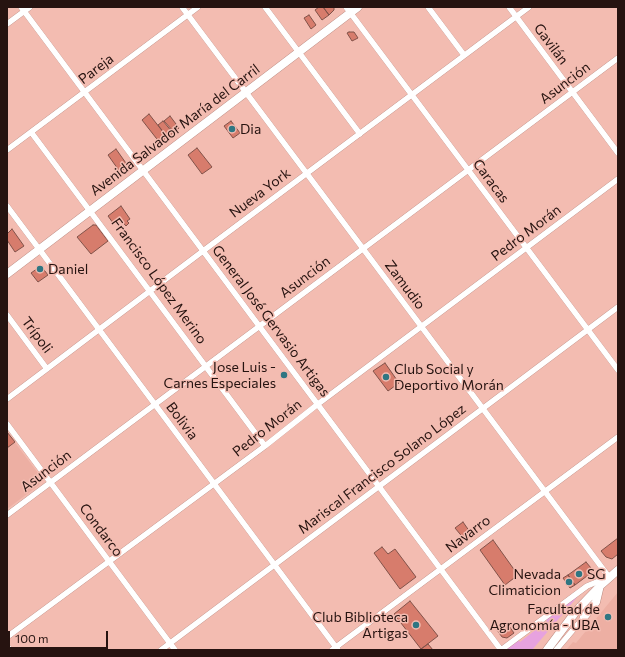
<!DOCTYPE html>
<meta charset="utf-8">
<style>
body{margin:0}
#map{position:relative;width:625px;height:657px;overflow:hidden;background:#f3bcb1;font-family:Commissioner,sans-serif}
canvas{display:block}
.frame{position:absolute;inset:0;border:8px solid #261310;pointer-events:none}
.scale{position:absolute;left:8px;top:631px;width:100px;height:18px;box-sizing:border-box;border:2px solid #261310;border-top:0;padding-left:5px;font-size:12px;line-height:14px;white-space:nowrap;color:#261310;-webkit-text-stroke:3px #f3bcb1;paint-order:stroke}
</style>
<div id="map">
<canvas width="625" height="657"></canvas>
<div class="frame"></div>
<div class="scale">100 m</div>
</div>
<script>
const context = document.querySelector('canvas').getContext('2d');
context.lineJoin = 'round';
function paint(path, color) { context.fillStyle = color; context.fill(path, 'evenodd'); }
const shape = rows => new Path2D(rows.map(r => 'M' + r).join(''));
function strokePath(path, color, width, dash) { context.strokeStyle = color; context.lineWidth = width; context.lineCap = dash ? 'butt' : 'round'; context.setLineDash(dash || []); context.stroke(path); }
function drawText(font, color, halo, rows, align = 'center') {
  context.font = font + ' Commissioner,sans-serif'; context.lineWidth = 3; context.setLineDash([]); context.textBaseline = 'middle'; context.strokeStyle = halo; context.fillStyle = color; for (const [text, x, y, turn = 0] of rows) {
    context.save(); context.translate(x, y); context.rotate((+turn || 0) * Math.PI / 180); context.textAlign = isNaN(turn) ? turn : align; if (halo) context.strokeText(text, 0, 0); context.fillText(text, 0, 0); context.restore();
  }
}
paint(shape([
 [7,432,41,477,39,485,7,509],
 [618,592,618,650,566,650,573,642,576,643]
]), '#edafa3');
paint(shape([
 [579,595,532,650,505,650,518,640,520,642,547,621,546,619]
]), '#e7a2df');
const building = shape([
 [319,7,323,7,329,15,322,20,315,10,319,7],
 [323,7,334,7,334,10,329,15,323,7],
 [309,15,316,25,311,29,304,18,309,15],
 [349,32,354,32,358,38,352,41,347,33,349,32],
 [149,114,167,137,160,143,142,120,149,114],
 [170,116,179,128,174,132,164,121,170,116],
 [163,121,173,133,167,137,158,125,163,121],
 [231,121,240,133,233,138,224,126,231,121],
 [197,148,212,167,202,174,188,155,197,148],
 [116,149,128,166,120,172,108,155,116,149],
 [121,206,130,219,127,221,129,223,126,226,119,218,113,223,108,216,121,206],
 [93,225,96,225,108,241,91,254,77,237,93,225],
 [12,229,24,246,15,252,7,240,7,234,12,229],
 [41,266,48,275,38,282,31,273,41,266],
 [385,363,399,383,388,391,373,371,385,363],
 [7,432,15,442,7,448,7,432],
 [463,522,472,535,465,540,455,528,463,522],
 [618,538,618,554,612,559,606,557,601,551,618,538],
 [493,540,518,575,505,585,480,550,493,540],
 [382,547,388,554,395,549,416,577,400,589,374,553,382,547],
 [586,562,591,568,591,573,575,585,568,575,586,562],
 [568,575,575,585,570,588,563,578,568,575],
 [410,601,438,636,421,649,394,614,410,601],
 [507,623,514,633,507,638,502,637,497,630,507,623],
 [428,644,433,650,422,650,421,649,428,644]
]);
paint(building, '#d77c6c');
strokePath(building, '#815249', 1);
const street = shape([
 [21,7,501,650,587,586,609,577,182,7],
 [265,7,360,134],
 [346,7,618,370],
 [428,7,464,55],
 [509,7,618,153],
 [7,24,30,7],
 [31,132,265,446],
 [7,150,198,7],
 [7,206,338,650],
 [7,315,47,369],
 [7,399,203,251,529,7],
 [7,424,175,650],
 [7,515,618,58],
 [7,637,265,446,318,404,618,179],
 [7,646,10,650],
 [161,650,618,307],
 [332,650,618,437],
 [556,650,584,617]
]);
const secondary = shape([
 [7,274,358,7],
 [584,617,596,602,600,585],
 [547,650,577,610,601,585,618,570]
]);
strokePath(street, '#b68379', 6);
strokePath(secondary, '#b68379', 9);
strokePath(street, '#fff', 5.5);
strokePath(secondary, '#fff', 8);
for (const [x, y, r, color] of [
 [232,129,4,"#2f7682"],
 [40,269,4,"#2f7682"],
 [284,375,4,"#2f7682"],
 [386,377,4,"#2f7682"],
 [579,574,4,"#2f7682"],
 [569,582,4,"#2f7682"],
 [608,617,4,"#2f7682"],
 [416,625,4,"#2f7682"]
]) { const dot = new Path2D(); dot.arc(x, y, r, 0, 2 * Math.PI); context.fillStyle = color; context.fill(dot); strokePath(dot, '#f3bcb1', 1.5); }
drawText('14px', '#261310', '#f3bcb1', [
 ["Gavilán",551,44,53],
 ["Pareja",96,69,-37],
 ["Asunción",565,83,-37],
 ["Avenida Salvador María del Carril",175,130,-37],
 ["Caracas",491,181,53],
 ["Nueva York",260,193,-37],
 ["Pedro Morán",526,233,-37],
 ["Asunción",305,277,-37],
 ["Francisco López Merino",159,281,54],
 ["Zamudio",405,285,53],
 ["General José Gervasio Artigas",271,321,53],
 ["Trípoli",37,335,53],
 ["Bolivia",182,421,53],
 ["Pedro Morán",267,428,-38],
 ["Mariscal Francisco Solano López",382,469,-37],
 ["Asunción",46,471,-37],
 ["Condarco",101,530,53],
 ["Navarro",468,534,-37]
]);
drawText('14px', '#261310', '#f3bcb1', [
 ["Dia",240,129],
 ["Daniel",48,269],
 ["Jose Luis -",276,367,"right"],
 ["Carnes Especiales",276,383,"right"],
 ["Club Social y",394,369],
 ["Deportivo Morán",394,385],
 ["Nevada",561,574,"right"],
 ["Climaticion",561,590,"right"],
 ["SG",587,574],
 ["Facultad de",600,609,"right"],
 ["Agronomía - UBA",600,625,"right"],
 ["Club Biblioteca",408,617,"right"],
 ["Artigas",408,633,"right"]
], 'left');
</script>
